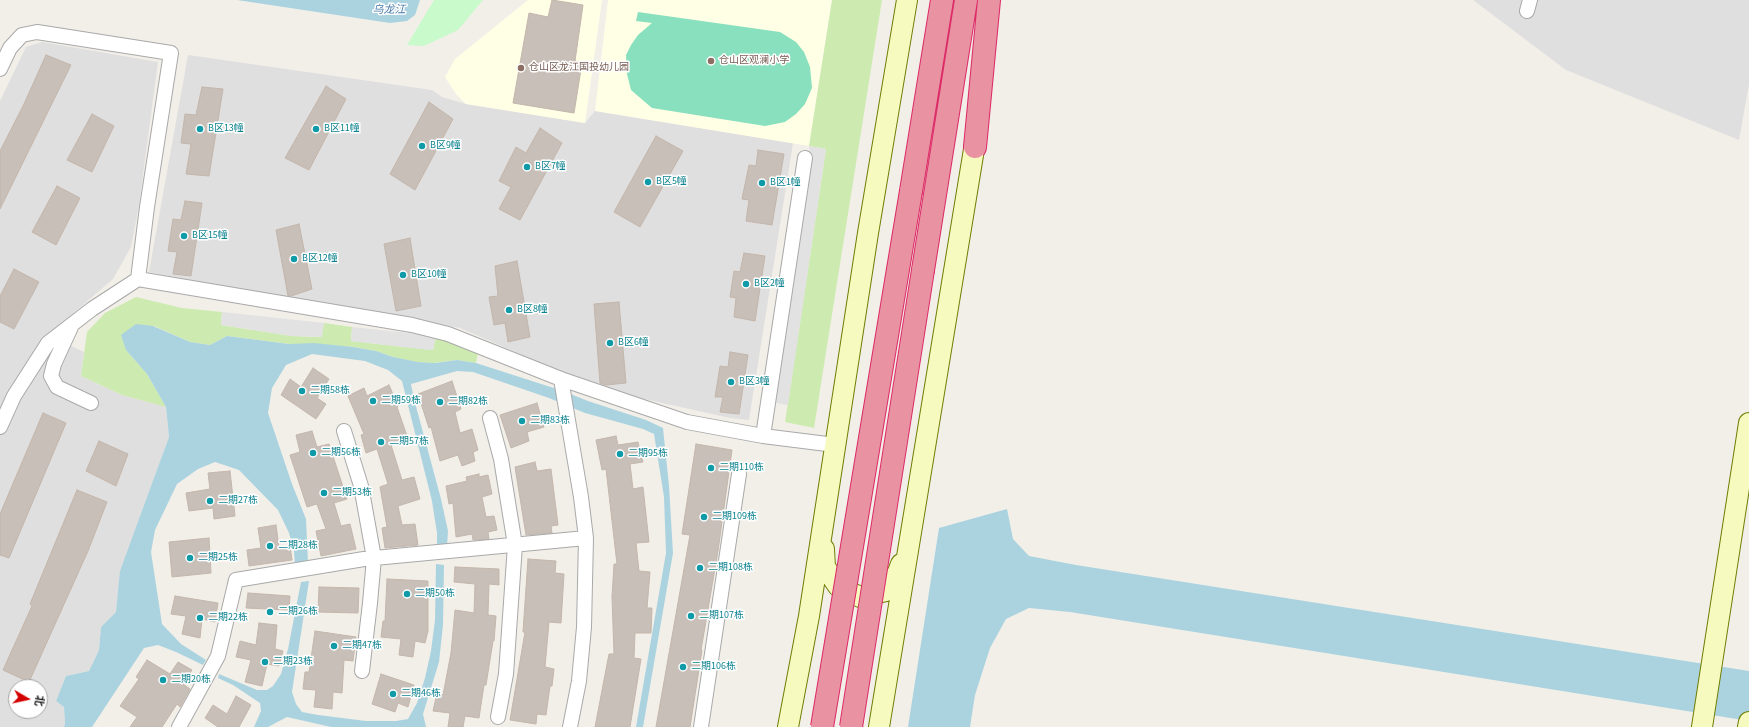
<!DOCTYPE html>
<meta charset="utf-8">
<style>
body{margin:0}
#map{position:relative;width:1749px;height:727px;overflow:hidden;background:#f2efe9;font-family:"Source Sans 3","Noto Sans SC",sans-serif}
canvas{display:block}
.north{position:absolute;left:8px;top:679px;width:40px;height:40px;box-sizing:border-box;background:#fff;border:1px solid #a7a7a7;border-radius:50%;rotate:99deg;font-size:11px;font-weight:700;line-height:16px;text-align:center;color:#222}
.north::after{content:'';display:block;margin:auto;width:14px;height:18px;background:#d40000;clip-path:polygon(50% 0,100% 100%,50% 72%,0 100%)}
</style>
<div id="map">
<canvas width="1749" height="727"></canvas>
<div class="north">北</div>
</div>
<script>
const context = document.querySelector('canvas').getContext('2d');
context.lineJoin = 'round';
function paint(path, color) { context.fillStyle = color; context.fill(path, 'evenodd'); }
const shape = rows => new Path2D(rows.map(r => 'M' + r).join(''));
function strokePath(path, color, width, dash) { context.strokeStyle = color; context.lineWidth = width; context.lineCap = dash ? 'butt' : 'round'; context.setLineDash(dash || []); context.stroke(path); }
function drawText(font, color, halo, rows, align = 'center') {
  context.font = font + ' "Source Sans 3","Noto Sans SC",sans-serif'; context.lineWidth = 3; context.setLineDash([]); context.textBaseline = 'middle'; context.strokeStyle = halo; context.fillStyle = color; for (const [text, x, y, turn = 0] of rows) {
    context.save(); context.translate(x, y); context.rotate((+turn || 0) * Math.PI / 180); context.textAlign = isNaN(turn) ? turn : align; if (halo) context.strokeText(text, 0, 0); context.fillText(text, 0, 0); context.restore();
  }
}
paint(shape([
 [1473,0,1749,0,1749,84,1739,140,1566,70],
 [42,42,158,62,139,205,131,247,113,279,48,335,84,352,81,376,122,395,166,407,169,437,121,571,116,612,101,627,99,650,89,671,66,676,56,701,64,707,65,724,64,727,0,727,0,101,26,47],
 [16,687,40,687,40,711,16,711],
 [188,55,432,90,442,97,466,104,585,123,595,111,793,143,749,420,730,418,603,390,460,328,357,309,257,293,149,272]
]), '#e0dfdf');
paint(shape([
 [528,0,602,0,585,123,466,104,456,94,445,77,455,59],
 [608,0,832,0,809,146,595,111]
]), '#ffffe5');
paint(shape([
 [832,0,882,0,814,428,785,422,826,149,809,146],
 [136,297,182,308,222,312,221,325,292,336,321,337,324,323,352,327,351,341,433,350,436,336,478,353,476,363,457,360,433,363,416,362,393,357,376,351,353,347,312,344,289,344,227,336,210,345,190,342,154,326,126,350,147,374,166,407,122,395,81,376,87,332,105,313]
]), '#cdebb0');
paint(shape([
 [434,0,483,0,458,30,424,46,407,45]
]), '#c8facc');
paint(shape([
 [638,12,780,32,796,42,804,52,810,67,812,88,805,104,796,114,785,122,765,126,652,108,631,90,627,74,626,55,631,45,638,35,652,23,636,21]
]), '#88e0be');
paint(shape([
 [809,146,826,149,788,405,771,402,810,154],
 [222,312,324,323,322,337,292,336,221,325],
 [352,327,436,336,433,350,420,349,351,341]
]), '#e2e2e2');
paint(shape([
 [237,0,420,0,415,15,407,21,390,23],
 [136,324,153,326,190,342,210,345,227,336,289,344,314,343,353,347,376,351,393,357,418,362,435,363,457,360,476,363,563,391,588,401,646,420,663,428,669,486,673,553,643,727,636,727,666,553,664,497,654,434,643,429,585,413,549,398,473,372,457,371,411,384,414,399,441,499,448,531,447,546,437,546,437,533,432,501,402,381,388,370,365,361,312,354,286,365,272,388,268,413,292,484,306,519,308,563,295,565,294,551,289,533,278,510,239,470,215,462,198,469,177,484,155,530,151,552,162,624,181,644,206,660,203,665,176,652,158,645,144,648,92,727,64,727,65,724,64,707,56,701,66,676,89,671,99,650,101,627,116,612,120,571,169,437,166,407,147,374,126,350,121,335],
 [1007,509,1013,539,1029,556,1076,565,1749,671,1749,721,1070,612,1029,608,1006,619,990,648,975,695,970,727,908,727,939,528],
 [436,564,444,565,443,625,439,662,423,714,426,727,331,727,287,717,268,727,254,727,261,711,260,703,233,685,218,678,219,674,257,690,267,690,273,686,281,674,288,649,301,582,309,581,292,692,296,704,302,712,318,715,366,721,396,721,408,719,417,703,425,678,431,651,435,620]
]), '#aad3df');
const building = shape([
 [552,0,583,5,575,61,582,63,574,113,513,103,529,13,548,17,552,0],
 [46,55,71,65,0,209,0,151,24,104,46,55],
 [326,86,346,99,309,170,285,158,326,86],
 [202,87,223,89,209,176,186,174,191,144,181,143,185,114,196,115,202,87],
 [429,102,453,119,415,190,390,174,429,102],
 [92,114,114,126,92,172,67,160,92,114],
 [540,128,562,143,520,220,499,209,511,187,499,181,516,147,526,153,540,128],
 [656,136,683,151,640,227,614,212,656,136],
 [758,150,784,154,772,225,746,221,749,200,742,199,749,165,756,166,758,150],
 [57,186,80,198,56,245,32,232,57,186],
 [185,201,202,203,191,276,173,274,177,252,168,251,173,219,181,220,185,201],
 [299,224,312,289,291,296,288,296,276,230,299,224],
 [410,238,421,306,396,311,384,244,410,238],
 [744,253,765,256,755,321,734,317,736,298,730,297,734,271,740,272,744,253],
 [517,261,530,337,508,342,505,323,494,325,489,297,498,296,495,266,517,261],
 [14,269,39,282,14,329,0,322,0,296,14,269],
 [619,302,626,383,606,385,600,383,594,304,619,302],
 [730,352,748,355,739,414,720,412,723,397,715,397,720,366,728,367,730,352],
 [313,368,329,379,317,398,326,404,316,419,281,395,290,379,301,387,313,368],
 [452,381,461,409,455,412,460,433,472,429,478,450,473,452,475,461,462,466,458,455,440,461,431,427,429,428,418,394,452,381],
 [389,385,398,406,397,407,408,439,391,445,402,480,414,477,420,499,398,506,402,525,415,524,418,545,385,548,382,528,387,527,380,487,388,484,377,449,366,453,361,435,364,434,348,396,364,388,367,396,389,385],
 [537,403,544,427,527,432,529,441,511,448,500,415,537,403],
 [43,413,66,423,9,558,0,555,0,514,43,413],
 [312,431,317,447,329,444,347,499,334,503,341,526,350,524,356,549,321,556,316,531,326,529,317,504,307,507,290,455,300,452,296,435,312,431],
 [616,436,618,445,638,442,643,462,630,464,633,489,643,487,649,542,636,543,639,571,650,572,647,608,652,608,651,633,635,633,634,658,641,659,630,727,595,727,609,654,614,654,612,597,614,564,617,564,606,469,602,470,596,440,616,436],
 [99,441,128,454,116,486,86,471,99,441],
 [696,444,732,450,718,551,701,650,702,650,690,727,656,727,690,535,682,534,696,444],
 [535,462,537,471,551,469,558,525,551,526,552,533,526,535,515,467,535,462],
 [230,471,235,516,214,519,213,508,189,511,186,493,210,489,208,473,230,471],
 [479,474,479,477,488,475,492,494,482,497,486,517,494,516,497,530,488,532,489,539,473,540,472,534,456,537,453,503,449,504,446,486,467,481,466,477,479,474],
 [77,490,107,502,88,551,29,682,3,670,32,606,30,604,77,490],
 [276,525,279,547,290,546,292,560,249,566,247,550,261,548,258,528,276,525],
 [209,538,211,573,172,577,169,542,209,538],
 [528,559,556,561,555,573,564,574,561,623,549,622,545,667,554,669,552,686,550,686,546,715,537,714,536,724,510,720,525,632,523,632,528,559],
 [455,567,499,569,499,585,489,584,488,615,496,616,494,641,493,641,486,685,484,685,479,718,465,716,463,727,448,727,450,713,433,711,437,693,443,695,451,653,455,610,474,613,475,584,454,582,455,567],
 [387,579,428,581,428,631,425,643,415,641,413,657,399,655,401,639,381,637,383,621,385,621,387,579],
 [319,587,359,588,358,613,318,612,319,587],
 [248,593,290,596,289,610,246,608,248,593],
 [175,596,218,603,215,622,202,619,200,638,182,634,186,616,171,614,175,596],
 [259,623,277,625,275,649,283,651,279,666,267,664,262,686,245,682,251,660,236,657,240,641,256,645,259,623],
 [315,631,356,637,353,661,344,660,342,693,333,692,332,709,314,707,316,690,303,689,305,672,309,672,315,631],
 [147,660,170,674,178,662,192,670,183,684,190,689,180,707,177,704,162,727,130,727,137,717,120,706,139,679,136,677,147,660],
 [381,674,414,685,408,707,398,703,395,712,372,704,381,674],
 [236,696,251,705,239,727,218,727,205,718,213,705,227,714,236,696]
]);
paint(building, '#c7bfb8');
strokePath(building, '#c4b6ab', 1);
const street = shape([
 [1527,11,1530,0],
 [0,69,10,48,22,35,37,32,171,53,147,207,138,279],
 [71,327,54,364,51,376,57,387,91,403],
 [561,379,581,497,586,538,584,627,579,681,570,727],
 [490,418,501,459,515,545,506,674,498,717],
 [0,427,14,396,48,343,92,309,138,279,412,325,448,334,561,379,687,422,763,436,835,445],
 [344,431,361,486,374,558,370,603,362,671],
 [763,436,805,158],
 [179,727,218,656,236,580,364,559,586,538],
 [701,727,739,474]
]);
const secondary = shape([
 [824,549,825,567,838,586,860,597,886,591,898,572,901,564],
 [788,727,809,616,868,233,907,0],
 [879,727,977,131],
 [1702,727,1749,423],
 [1748,727,1749,722]
]);
const highway = shape([
 [975,147,989,0],
 [911,191,942,0],
 [923,270,966,0]
]);
strokePath(street, '#a9a9a9', 16);
strokePath(secondary, '#707d05', 22);
strokePath(highway, '#dc2a67', 24);
strokePath(street, '#fff', 14);
strokePath(secondary, '#f7fabf', 20);
strokePath(highway, '#e892a2', 22);
const highwayBridge = shape([
 [822,727,911,191],
 [851,727,923,270]
]);
strokePath(highwayBridge, '#dc2a67', 24, []);
strokePath(highwayBridge, '#e892a2', 22);
for (const [x, y, r, color] of [
 [711,61,4,"#8d6e63"],
 [521,68,4,"#8d6e63"],
 [200,129,4,"#0f9aa8"],
 [316,129,4,"#0f9aa8"],
 [422,146,4,"#0f9aa8"],
 [527,167,4,"#0f9aa8"],
 [648,182,4,"#0f9aa8"],
 [762,183,4,"#0f9aa8"],
 [184,236,4,"#0f9aa8"],
 [294,259,4,"#0f9aa8"],
 [403,275,4,"#0f9aa8"],
 [746,284,4,"#0f9aa8"],
 [509,310,4,"#0f9aa8"],
 [610,343,4,"#0f9aa8"],
 [731,382,4,"#0f9aa8"],
 [302,391,4,"#0f9aa8"],
 [373,401,4,"#0f9aa8"],
 [440,402,4,"#0f9aa8"],
 [522,421,4,"#0f9aa8"],
 [381,442,4,"#0f9aa8"],
 [313,453,4,"#0f9aa8"],
 [620,454,4,"#0f9aa8"],
 [711,468,4,"#0f9aa8"],
 [324,493,4,"#0f9aa8"],
 [210,501,4,"#0f9aa8"],
 [704,517,4,"#0f9aa8"],
 [270,546,4,"#0f9aa8"],
 [190,558,4,"#0f9aa8"],
 [700,568,4,"#0f9aa8"],
 [407,594,4,"#0f9aa8"],
 [270,612,4,"#0f9aa8"],
 [691,616,4,"#0f9aa8"],
 [200,618,4,"#0f9aa8"],
 [334,646,4,"#0f9aa8"],
 [265,662,4,"#0f9aa8"],
 [683,667,4,"#0f9aa8"],
 [163,680,4,"#0f9aa8"],
 [393,694,4,"#0f9aa8"]
]) { const dot = new Path2D(); dot.arc(x, y, r, 0, 2 * Math.PI); context.fillStyle = color; context.fill(dot); strokePath(dot, '#fff', 1.5); }
drawText('10px', '#785e54', '#fff', [
 ["仓山区观澜小学",719,61],
 ["仓山区龙江国投幼儿园",529,68]
], 'left');
drawText('10px', '#0d838f', '#fff', [
 ["B区13幢",208,129],
 ["B区11幢",324,129],
 ["B区9幢",430,146],
 ["B区7幢",535,167],
 ["B区5幢",656,182],
 ["B区1幢",770,183],
 ["B区15幢",192,236],
 ["B区12幢",302,259],
 ["B区10幢",411,275],
 ["B区2幢",754,284],
 ["B区8幢",517,310],
 ["B区6幢",618,343],
 ["B区3幢",739,382],
 ["二期58栋",310,391],
 ["二期59栋",381,401],
 ["二期82栋",448,402],
 ["二期83栋",530,421],
 ["二期57栋",389,442],
 ["二期56栋",321,453],
 ["二期95栋",628,454],
 ["二期110栋",719,468],
 ["二期53栋",332,493],
 ["二期27栋",218,501],
 ["二期109栋",712,517],
 ["二期28栋",278,546],
 ["二期25栋",198,558],
 ["二期108栋",708,568],
 ["二期50栋",415,594],
 ["二期26栋",278,612],
 ["二期107栋",699,616],
 ["二期22栋",208,618],
 ["二期47栋",342,646],
 ["二期23栋",273,662],
 ["二期106栋",691,667],
 ["二期20栋",171,680],
 ["二期46栋",401,694]
], 'left');
drawText('italic 11px', '#4a7aab', '#fff', [
 ["乌龙江",389,11]
]);
</script>
